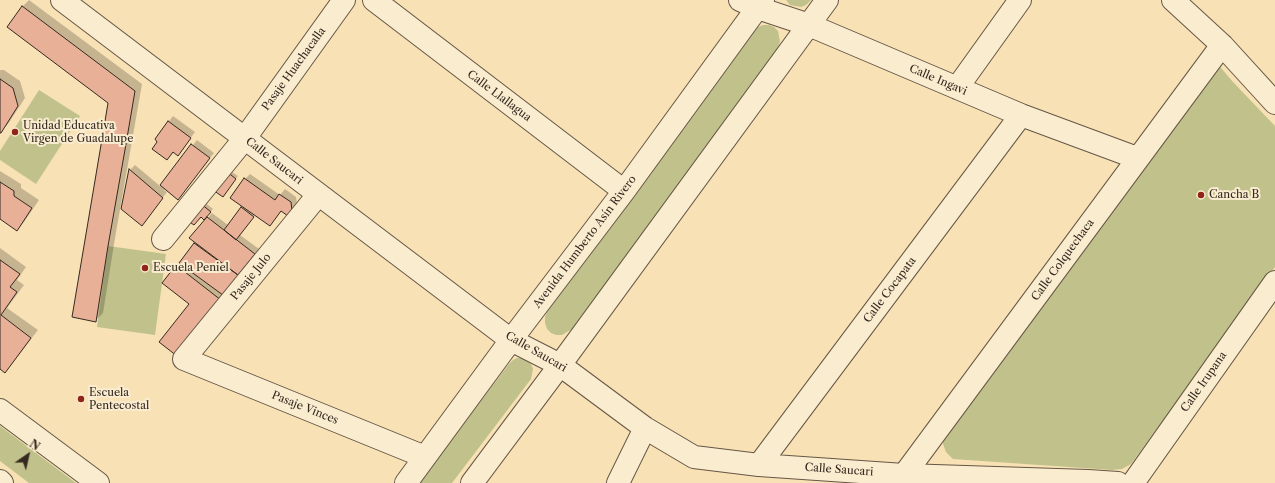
<!DOCTYPE html>
<meta charset="utf-8">
<style>
body{margin:0}
#map{position:relative;width:1275px;height:483px;overflow:hidden;background:#f8e1b5;font-family:"Libre Caslon Text",serif}
canvas{display:block}
.north{position:absolute;left:8px;top:435px;width:40px;height:40px;-webkit-text-stroke:3px #faeccf;paint-order:stroke;rotate:34deg;font-size:11px;font-weight:700;line-height:16px;text-align:center;color:#352921}
.north::after{content:'';display:block;margin:auto;width:14px;height:18px;background:#352921;clip-path:polygon(50% 0,100% 100%,50% 72%,0 100%)}
</style>
<div id="map">
<canvas width="1275" height="483"></canvas>
<div class="north">N</div>
</div>
<script>
const context = document.querySelector('canvas').getContext('2d');
context.lineJoin = 'round';
function paint(path, color) { context.fillStyle = color; context.fill(path, 'evenodd'); }
const shape = rows => new Path2D(rows.map(r => 'M' + r).join(''));
function strokePath(path, color, width, dash) { context.strokeStyle = color; context.lineWidth = width; context.lineCap = dash ? 'butt' : 'round'; context.setLineDash(dash || []); context.stroke(path); }
function drawText(font, color, halo, rows, align = 'center') {
  context.font = font + ' "Libre Caslon Text",serif'; context.lineWidth = 4; context.setLineDash([]); context.textBaseline = 'middle'; context.strokeStyle = halo; context.fillStyle = color; for (const [text, x, y, turn = 0] of rows) {
    context.save(); context.translate(x, y); context.rotate((+turn || 0) * Math.PI / 180); context.textAlign = isNaN(turn) ? turn : align; if (halo) context.strokeText(text, 0, 0); context.fillText(text, 0, 0); context.restore();
  }
}
paint(shape([
 [786,0,811,0,806,5,801,7,790,5],
 [763,25,769,25,774,27,778,31,780,42,778,48,572,329,562,335,556,335,551,333,547,329,545,323,545,317,547,312,754,31,758,27],
 [1216,62,1233,82,1275,126,1275,267,1131,464,1122,469,1112,470,953,459,946,452,943,444,944,435],
 [39,90,80,116,36,184,0,160,0,151],
 [108,246,166,254,155,335,97,327],
 [517,358,523,358,531,364,533,369,531,379,452,483,418,483,509,364,513,360],
 [0,426,76,483,29,483,0,461]
]), '#c1c28b');
paint(shape([
 [29,0,142,84,115,238,103,313,96,320,109,102,8,27,23,6],
 [0,70,4,70,20,81,25,98,8,124,0,132],
 [173,116,195,132,178,155,174,152,167,159,156,139],
 [197,140,214,153,178,198,165,188,164,190,167,192,142,224,130,170,135,165,160,186],
 [229,170,238,176,225,193],
 [0,171,21,184,21,188,39,200,24,222,17,230,0,218],
 [250,174,280,195,285,189,296,197,297,205,293,210,282,210,270,225,255,215,240,235,259,249,243,270,232,296,190,304,177,266,196,243,206,220,201,216,203,201,213,209,205,218,207,219,212,213,228,225,243,206,245,179],
 [0,248,26,267,17,280,24,285,7,308,38,330,12,364,5,372,0,368]
]), '#0003');
const building = shape([
 [22,6,135,91,126,144,102,139,108,103,7,27,22,6],
 [0,79,13,88,18,106,1,133,0,133,0,79],
 [168,121,191,138,178,156,173,152,167,160,152,149,157,142,155,139,168,121],
 [102,139,126,144,108,246,96,322,72,317,102,139],
 [191,144,210,158,178,200,160,185,191,144],
 [129,169,163,198,142,226,121,209,129,169],
 [226,171,236,179,223,197,213,190,226,171],
 [244,178,275,200,279,194,291,202,292,211,288,216,281,211,270,226,230,198,244,178],
 [0,182,14,191,14,196,32,208,17,231,0,219,0,182],
 [200,203,211,212,204,220,201,217,194,225,187,220,200,203],
 [241,207,254,217,236,240,224,230,241,207],
 [207,217,255,254,238,275,189,238,207,217],
 [194,243,242,278,227,298,179,263,194,243],
 [0,260,20,274,10,287,17,292,1,315,31,338,5,373,0,369,0,260],
 [176,265,226,304,182,360,159,342,189,304,162,283,176,265]
]);
paint(building, '#e8b097');
strokePath(building, '#352921', 1);
const minor = shape([
 [62,0,511,340,560,365,645,428,694,457,759,465,904,475,1088,481,1118,483],
 [374,0,624,191],
 [740,0,758,8,809,25,1021,115,1137,158],
 [1173,0,1222,45,1275,103],
 [957,88,1020,0],
 [318,195,184,359,425,457],
 [163,239,245,138,344,0],
 [0,410,98,483],
 [759,465,1021,115],
 [904,475,1222,45],
 [0,481,2,483],
 [406,483,511,340,624,191,763,0],
 [472,483,560,365,827,0],
 [618,483,645,428],
 [1133,483,1275,282]
]);
strokePath(minor, '#665746', 24);
strokePath(minor, '#faeccf', 22);
for (const [x, y, r, color] of [
 [15,132,4,"#8f2418"],
 [1201,195,4,"#8f2418"],
 [145,268,4,"#8f2418"],
 [81,399,4,"#8f2418"]
]) { const dot = new Path2D(); dot.arc(x, y, r, 0, 2 * Math.PI); context.fillStyle = color; context.fill(dot); strokePath(dot, '#faeccf', 1.5); }
drawText('11px', '#352921', '#faeccf', [
 ["Pasaje Huachacalla",294,69,-54],
 ["Calle Ingavi",938,80,23],
 ["Calle Llallagua",499,96,37],
 ["Calle Saucari",274,161,38],
 ["Avenida Humberto Asín Rivero",585,242,-53],
 ["Calle Colquechaca",1063,260,-54],
 ["Pasaje Julo",251,277,-51],
 ["Calle Cocapata",890,290,-53],
 ["Calle Saucari",536,352,30],
 ["Calle Irupana",1204,382,-55],
 ["Pasaje Vinces",305,408,22],
 ["Calle Saucari",839,470,4]
]);
drawText('11px', '#352921', '#faeccf', [
 ["Unidad Educativa",23,126],
 ["Virgen de Guadalupe",23,139],
 ["Cancha B",1209,195],
 ["Escuela Peniel",153,268],
 ["Escuela",89,393],
 ["Pentecostal",89,406]
], 'left');
</script>
